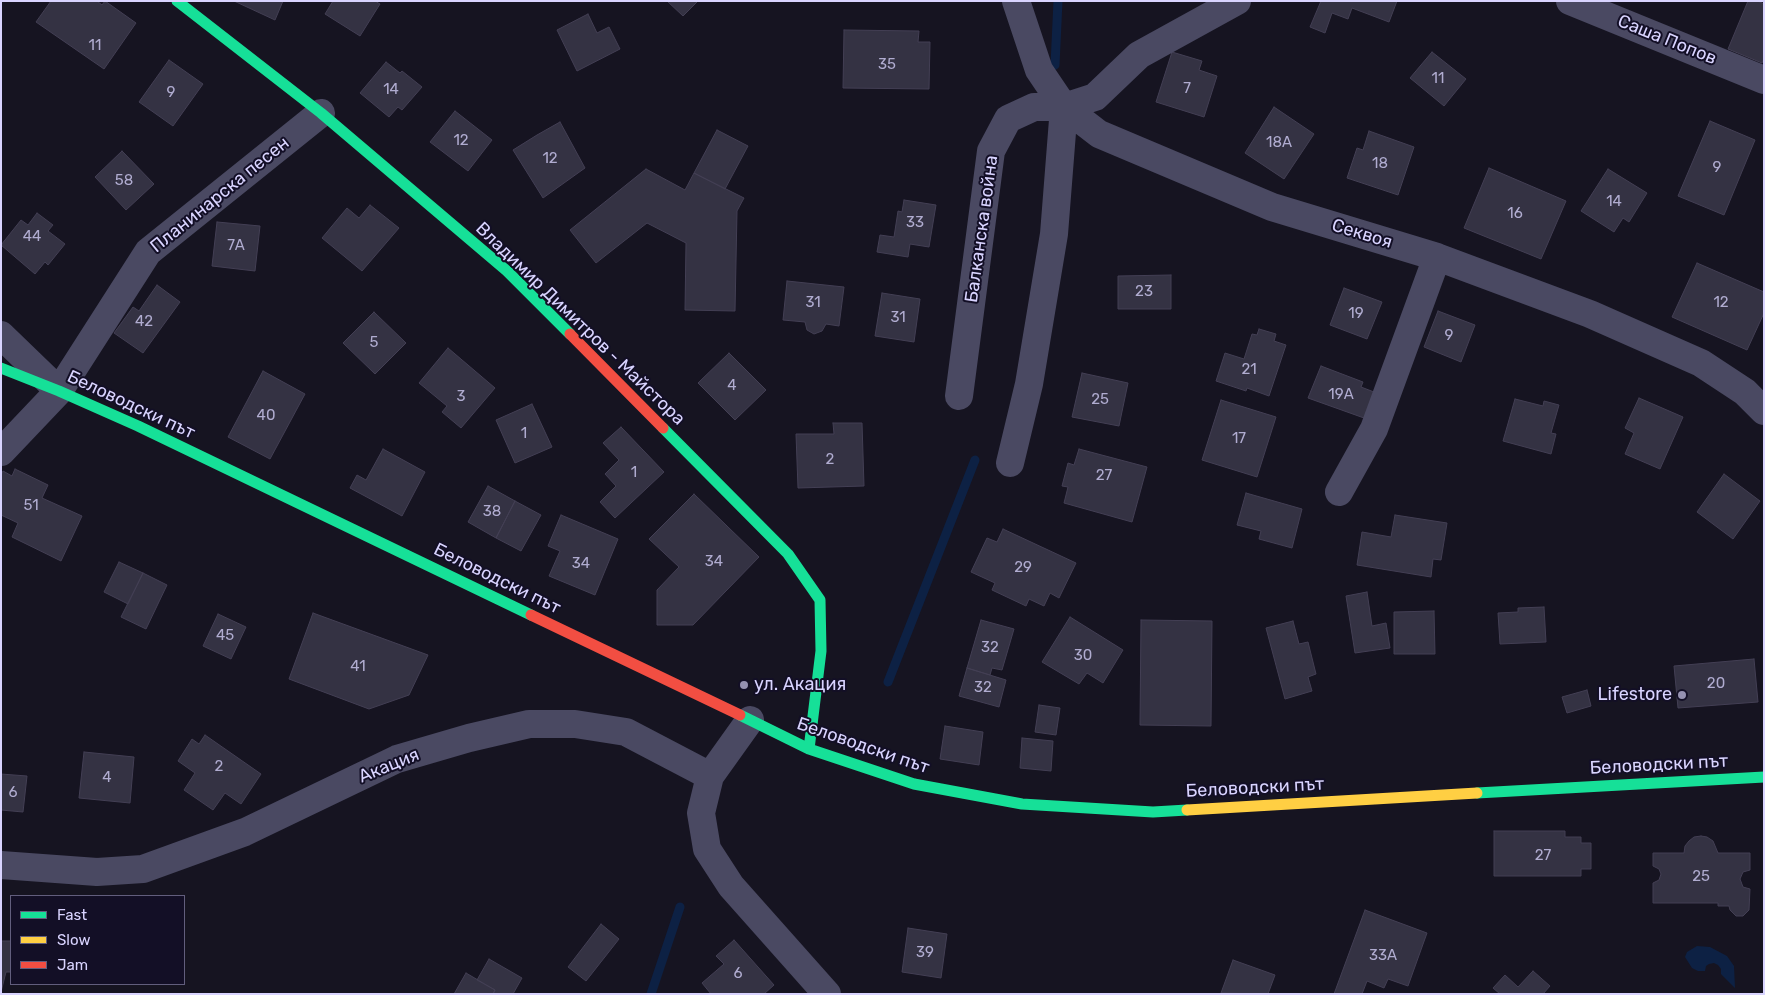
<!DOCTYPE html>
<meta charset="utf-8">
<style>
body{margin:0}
#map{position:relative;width:1765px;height:995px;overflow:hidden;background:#161421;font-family:Rubik,sans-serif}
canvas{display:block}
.frame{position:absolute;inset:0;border:2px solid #d9d4ff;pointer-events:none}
.legend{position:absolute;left:10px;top:895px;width:175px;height:90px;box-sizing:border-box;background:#130f26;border:1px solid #625e7d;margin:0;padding:6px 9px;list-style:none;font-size:15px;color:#d9d4ff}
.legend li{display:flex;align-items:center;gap:10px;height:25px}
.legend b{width:25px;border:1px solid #625e7d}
</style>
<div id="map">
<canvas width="1765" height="995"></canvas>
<div class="frame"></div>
<ul class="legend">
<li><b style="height:6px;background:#16e098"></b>Fast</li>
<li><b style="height:6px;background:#ffcf43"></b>Slow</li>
<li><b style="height:6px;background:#f24e42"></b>Jam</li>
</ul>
</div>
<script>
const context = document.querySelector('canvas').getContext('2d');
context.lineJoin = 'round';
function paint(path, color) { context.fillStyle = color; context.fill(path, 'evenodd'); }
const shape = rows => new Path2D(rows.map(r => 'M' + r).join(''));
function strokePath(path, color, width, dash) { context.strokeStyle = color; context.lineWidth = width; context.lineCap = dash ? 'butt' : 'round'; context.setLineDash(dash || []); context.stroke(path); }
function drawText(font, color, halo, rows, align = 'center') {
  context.font = font + ' Rubik,sans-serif'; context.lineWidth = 4; context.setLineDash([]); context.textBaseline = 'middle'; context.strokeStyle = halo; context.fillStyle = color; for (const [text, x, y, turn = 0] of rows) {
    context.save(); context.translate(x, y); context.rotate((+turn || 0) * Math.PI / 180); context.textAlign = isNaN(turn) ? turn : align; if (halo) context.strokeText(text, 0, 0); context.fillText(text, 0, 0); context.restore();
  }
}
paint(shape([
 [1697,946,1710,947,1727,956,1734,966,1735,988,1721,974,1721,969,1718,965,1714,963,1709,964,1706,966,1705,971,1698,971,1692,968,1685,957,1687,952]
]), '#0d2144');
strokePath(shape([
 [1055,65,1058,1],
 [888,682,975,460],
 [651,994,680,907]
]), '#0d2144', 9);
const building = shape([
 [51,1,97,1,102,5,105,1,136,23,104,69,36,22,51,1],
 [234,1,283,1,275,20,234,1],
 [333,1,375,1,380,4,360,36,325,14,333,1],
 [667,1,698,1,683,16,667,1],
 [1321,1,1397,1,1389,22,1352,8,1348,19,1332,13,1325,33,1310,27,1321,1],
 [1748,1,1758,1,1764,4,1764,59,1762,63,1728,49,1748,1],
 [588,14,597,33,609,27,620,49,577,71,557,30,588,14],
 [844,30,919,31,918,42,930,42,929,89,843,88,844,30],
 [1172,52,1202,61,1199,70,1217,76,1204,117,1156,102,1172,52],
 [1432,52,1466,79,1444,106,1410,78,1432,52],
 [169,60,203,84,173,126,139,102,169,60],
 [386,62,400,73,402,71,422,87,402,110,398,107,389,117,360,93,386,62],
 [1274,107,1314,134,1284,179,1245,153,1274,107],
 [455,111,492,140,468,171,430,142,455,111],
 [1710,121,1755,140,1724,215,1678,196,1710,121],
 [560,122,585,168,543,198,513,150,537,135,560,122],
 [717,130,748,146,725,189,694,173,717,130],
 [1369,131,1414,147,1398,195,1347,178,1357,148,1363,150,1369,131],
 [122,151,154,184,126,210,95,177,122,151],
 [1489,168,1566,201,1541,259,1464,228,1489,168],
 [646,169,685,190,694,173,744,198,737,211,735,311,685,310,686,243,647,223,596,263,570,230,646,169],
 [1608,169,1647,193,1629,222,1623,218,1614,232,1581,211,1608,169],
 [904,200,936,205,929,247,910,244,908,257,877,252,880,235,894,237,898,211,902,212,904,200],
 [370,205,399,228,362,271,322,238,347,208,359,218,370,205],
 [37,213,53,225,48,231,65,244,48,265,45,262,35,274,1,245,21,220,28,225,37,213],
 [217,222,260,226,255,271,212,266,217,222],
 [1697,263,1764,292,1764,313,1747,350,1672,317,1697,263],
 [1171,275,1171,309,1118,309,1118,276,1171,275],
 [787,281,844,287,839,326,826,324,822,331,814,334,807,330,805,322,783,320,787,281],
 [157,285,180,302,143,353,114,333,133,307,139,311,157,285],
 [1344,288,1382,302,1367,339,1330,325,1344,288],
 [882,293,920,299,914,342,875,336,882,293],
 [1438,311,1475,325,1461,362,1424,347,1438,311],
 [374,312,406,343,375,374,343,343,374,312],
 [1259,329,1276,334,1274,341,1286,345,1269,396,1247,388,1246,391,1216,381,1225,353,1244,359,1252,334,1257,335,1259,329],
 [448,348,495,388,461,428,442,412,447,406,419,383,448,348],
 [729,353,766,390,735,420,698,383,729,353],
 [1321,366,1363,382,1361,387,1374,392,1364,418,1308,398,1321,366],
 [263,371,305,394,270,459,228,437,263,371],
 [1082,373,1128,383,1119,426,1072,417,1082,373],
 [1639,398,1683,417,1660,469,1625,454,1634,433,1625,428,1639,398],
 [1515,399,1543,406,1544,401,1559,405,1551,433,1556,434,1551,454,1503,441,1515,399],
 [1221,400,1276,417,1257,477,1202,460,1221,400],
 [532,404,552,447,515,463,496,420,532,404],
 [833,423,862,423,864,486,798,488,796,434,834,434,833,423],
 [621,427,664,472,615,518,600,502,616,486,605,474,619,460,603,443,621,427],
 [383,449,425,472,402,516,350,488,357,475,366,480,383,449],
 [1079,449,1147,467,1132,522,1064,503,1068,487,1062,486,1068,463,1074,465,1079,449],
 [15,469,48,485,42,498,82,516,61,561,12,537,18,523,1,515,1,475,3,471,12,476,15,469],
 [1724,474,1760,501,1733,539,1697,512,1724,474],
 [488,486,515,501,496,538,468,522,488,486],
 [1246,493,1302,509,1292,548,1259,539,1261,531,1237,525,1246,493],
 [694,494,759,557,693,625,657,625,657,590,679,567,649,539,694,494],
 [515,501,541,515,521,551,496,538,515,501],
 [561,515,618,539,595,595,549,576,560,551,548,546,561,515],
 [1395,515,1447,523,1441,560,1433,559,1431,577,1357,565,1362,532,1391,537,1395,515],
 [1003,529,1076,563,1059,598,1050,593,1044,606,1029,599,1026,606,992,590,995,583,971,572,987,538,997,542,1003,529],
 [119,562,143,573,128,604,104,592,119,562],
 [143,573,167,585,146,629,121,617,143,573],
 [1367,592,1372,626,1386,623,1390,648,1355,653,1346,596,1367,592],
 [1544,607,1546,642,1500,644,1498,613,1518,612,1518,608,1544,607],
 [1434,611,1435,654,1394,654,1394,612,1434,611],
 [313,613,428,655,409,695,369,709,289,679,313,613],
 [218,614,246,627,231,659,203,646,218,614],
 [1070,617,1123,650,1103,683,1087,673,1079,684,1042,662,1070,617],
 [981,620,1014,629,1002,670,992,668,990,675,967,668,981,620],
 [1141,620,1212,621,1211,726,1140,725,1141,620],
 [1293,621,1299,644,1308,642,1316,674,1308,677,1312,691,1285,699,1266,628,1293,621],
 [1754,659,1758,702,1678,708,1674,666,1754,659],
 [967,668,1006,680,999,707,959,696,967,668],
 [1587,690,1591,706,1567,713,1562,697,1587,690],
 [1039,705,1060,708,1056,735,1035,732,1039,705],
 [945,726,983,732,979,765,940,759,945,726],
 [205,735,261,774,241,804,225,793,213,810,184,790,195,773,178,761,192,739,199,744,205,735],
 [1022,738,1053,741,1051,771,1020,768,1022,738],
 [84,752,134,757,130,803,79,798,84,752],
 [1,774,27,776,23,812,1,810,1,774],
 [1494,831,1565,831,1565,837,1581,837,1581,843,1591,843,1591,869,1581,869,1581,876,1494,876,1494,831],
 [1701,836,1707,837,1713,841,1718,853,1750,853,1750,870,1743,872,1740,879,1743,887,1750,889,1749,910,1743,916,1736,916,1730,910,1729,906,1718,906,1718,903,1653,903,1653,883,1659,880,1661,874,1659,869,1653,866,1653,853,1684,853,1685,846,1689,841,1694,837,1701,836],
 [1365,910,1427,933,1408,986,1388,979,1384,988,1367,981,1362,994,1334,994,1365,910],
 [601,924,619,939,586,981,568,967,601,924],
 [908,928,947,934,941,978,902,972,908,928],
 [734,940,774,985,764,994,711,994,702,983,724,964,716,956,734,940],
 [1,941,11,941,11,972,6,972,1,992,1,941],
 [489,959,522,978,513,994,493,994,495,990,477,980,489,959],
 [1233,960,1275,975,1268,994,1221,993,1233,960],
 [1533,971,1550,986,1543,994,1500,994,1493,988,1505,975,1518,987,1533,971],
 [466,973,495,990,493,994,454,994,466,973]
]);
paint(building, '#343243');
strokePath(building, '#433f54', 1);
strokePath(shape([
 [1016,1,1039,70,1064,107,1099,134,1272,207,1437,257,1590,314,1701,363,1745,392,1764,411],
 [1570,1,1764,80],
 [1,335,59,391],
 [959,396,991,151,1008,119,1034,107,1064,107,1095,97,1139,55,1237,1],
 [1,452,59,391,148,252,321,113],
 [1010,463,1029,384,1054,234,1064,107],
 [1339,492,1374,429,1437,257],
 [710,776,701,813,707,849,731,886,827,994],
 [1,865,97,872,143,869,245,832,397,759,469,738,529,724,575,724,626,732,710,776,750,720]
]), '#4a4962', 28);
strokePath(shape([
 [177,1,321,113,507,271,570,334],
 [1,368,59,391,138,426,531,615],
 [663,428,788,554,820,600,821,651,809,749],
 [740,715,809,749,914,784,1022,804,1153,812,1187,810],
 [1477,793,1764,777]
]), '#16e098', 11);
strokePath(shape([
 [1187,810,1477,793]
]), '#ffcf43', 11);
strokePath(shape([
 [570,334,663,428],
 [531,615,740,715]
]), '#f24e42', 11);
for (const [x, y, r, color] of [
 [744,685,5,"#9591b1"],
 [1682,695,5,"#9591b1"]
]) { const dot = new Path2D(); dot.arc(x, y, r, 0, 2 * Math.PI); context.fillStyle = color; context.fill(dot); strokePath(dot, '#130f26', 2); }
drawText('15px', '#b0acd0', null, [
 ["11",95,46],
 ["35",887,65],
 ["11",1438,79],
 ["7",1187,89],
 ["14",391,90],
 ["9",171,93],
 ["12",461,141],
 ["18А",1279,143],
 ["12",550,159],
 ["18",1380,164],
 ["9",1717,168],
 ["58",124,181],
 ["14",1614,202],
 ["16",1515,214],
 ["33",915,223],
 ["44",32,237],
 ["7А",236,246],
 ["23",1144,292],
 ["31",813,303],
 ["12",1721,303],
 ["19",1356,314],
 ["31",898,318],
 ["42",144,322],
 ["9",1449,336],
 ["5",374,343],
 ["21",1249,370],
 ["4",732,386],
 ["19А",1341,395],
 ["3",461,397],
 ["25",1100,400],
 ["40",266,416],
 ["1",524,434],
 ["17",1239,439],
 ["2",830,460],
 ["1",634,473],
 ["27",1104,476],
 ["51",31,506],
 ["38",492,512],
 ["34",714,562],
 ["34",581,564],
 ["29",1023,568],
 ["45",225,636],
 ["32",990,648],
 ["30",1083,656],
 ["41",358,667],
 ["20",1716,684],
 ["32",983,688],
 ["2",219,767],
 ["4",107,778],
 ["6",13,793],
 ["27",1543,856],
 ["25",1701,877],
 ["39",925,953],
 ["33А",1383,956],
 ["6",738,974]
]);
drawText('18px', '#d9d4ff', '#130f26', [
 ["Саша Попов",1667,40,22],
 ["Планинарска песен",220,195,-39],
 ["Балканска война",982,229,-82],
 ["Секвоя",1362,234,17],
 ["Владимир Димитров - Майстора",580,324,44],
 ["Беловодски път",131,405,25],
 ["Беловодски път",497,579,26],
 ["Беловодски път",863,746,19],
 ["Беловодски път",1659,765,-3],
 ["Акация",389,766,-22],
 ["Беловодски път",1255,788,-3]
]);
drawText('18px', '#d9d4ff', '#130f26', [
 ["ул. Акация",754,685],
 ["Lifestore",1672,695,"right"]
], 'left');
</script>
